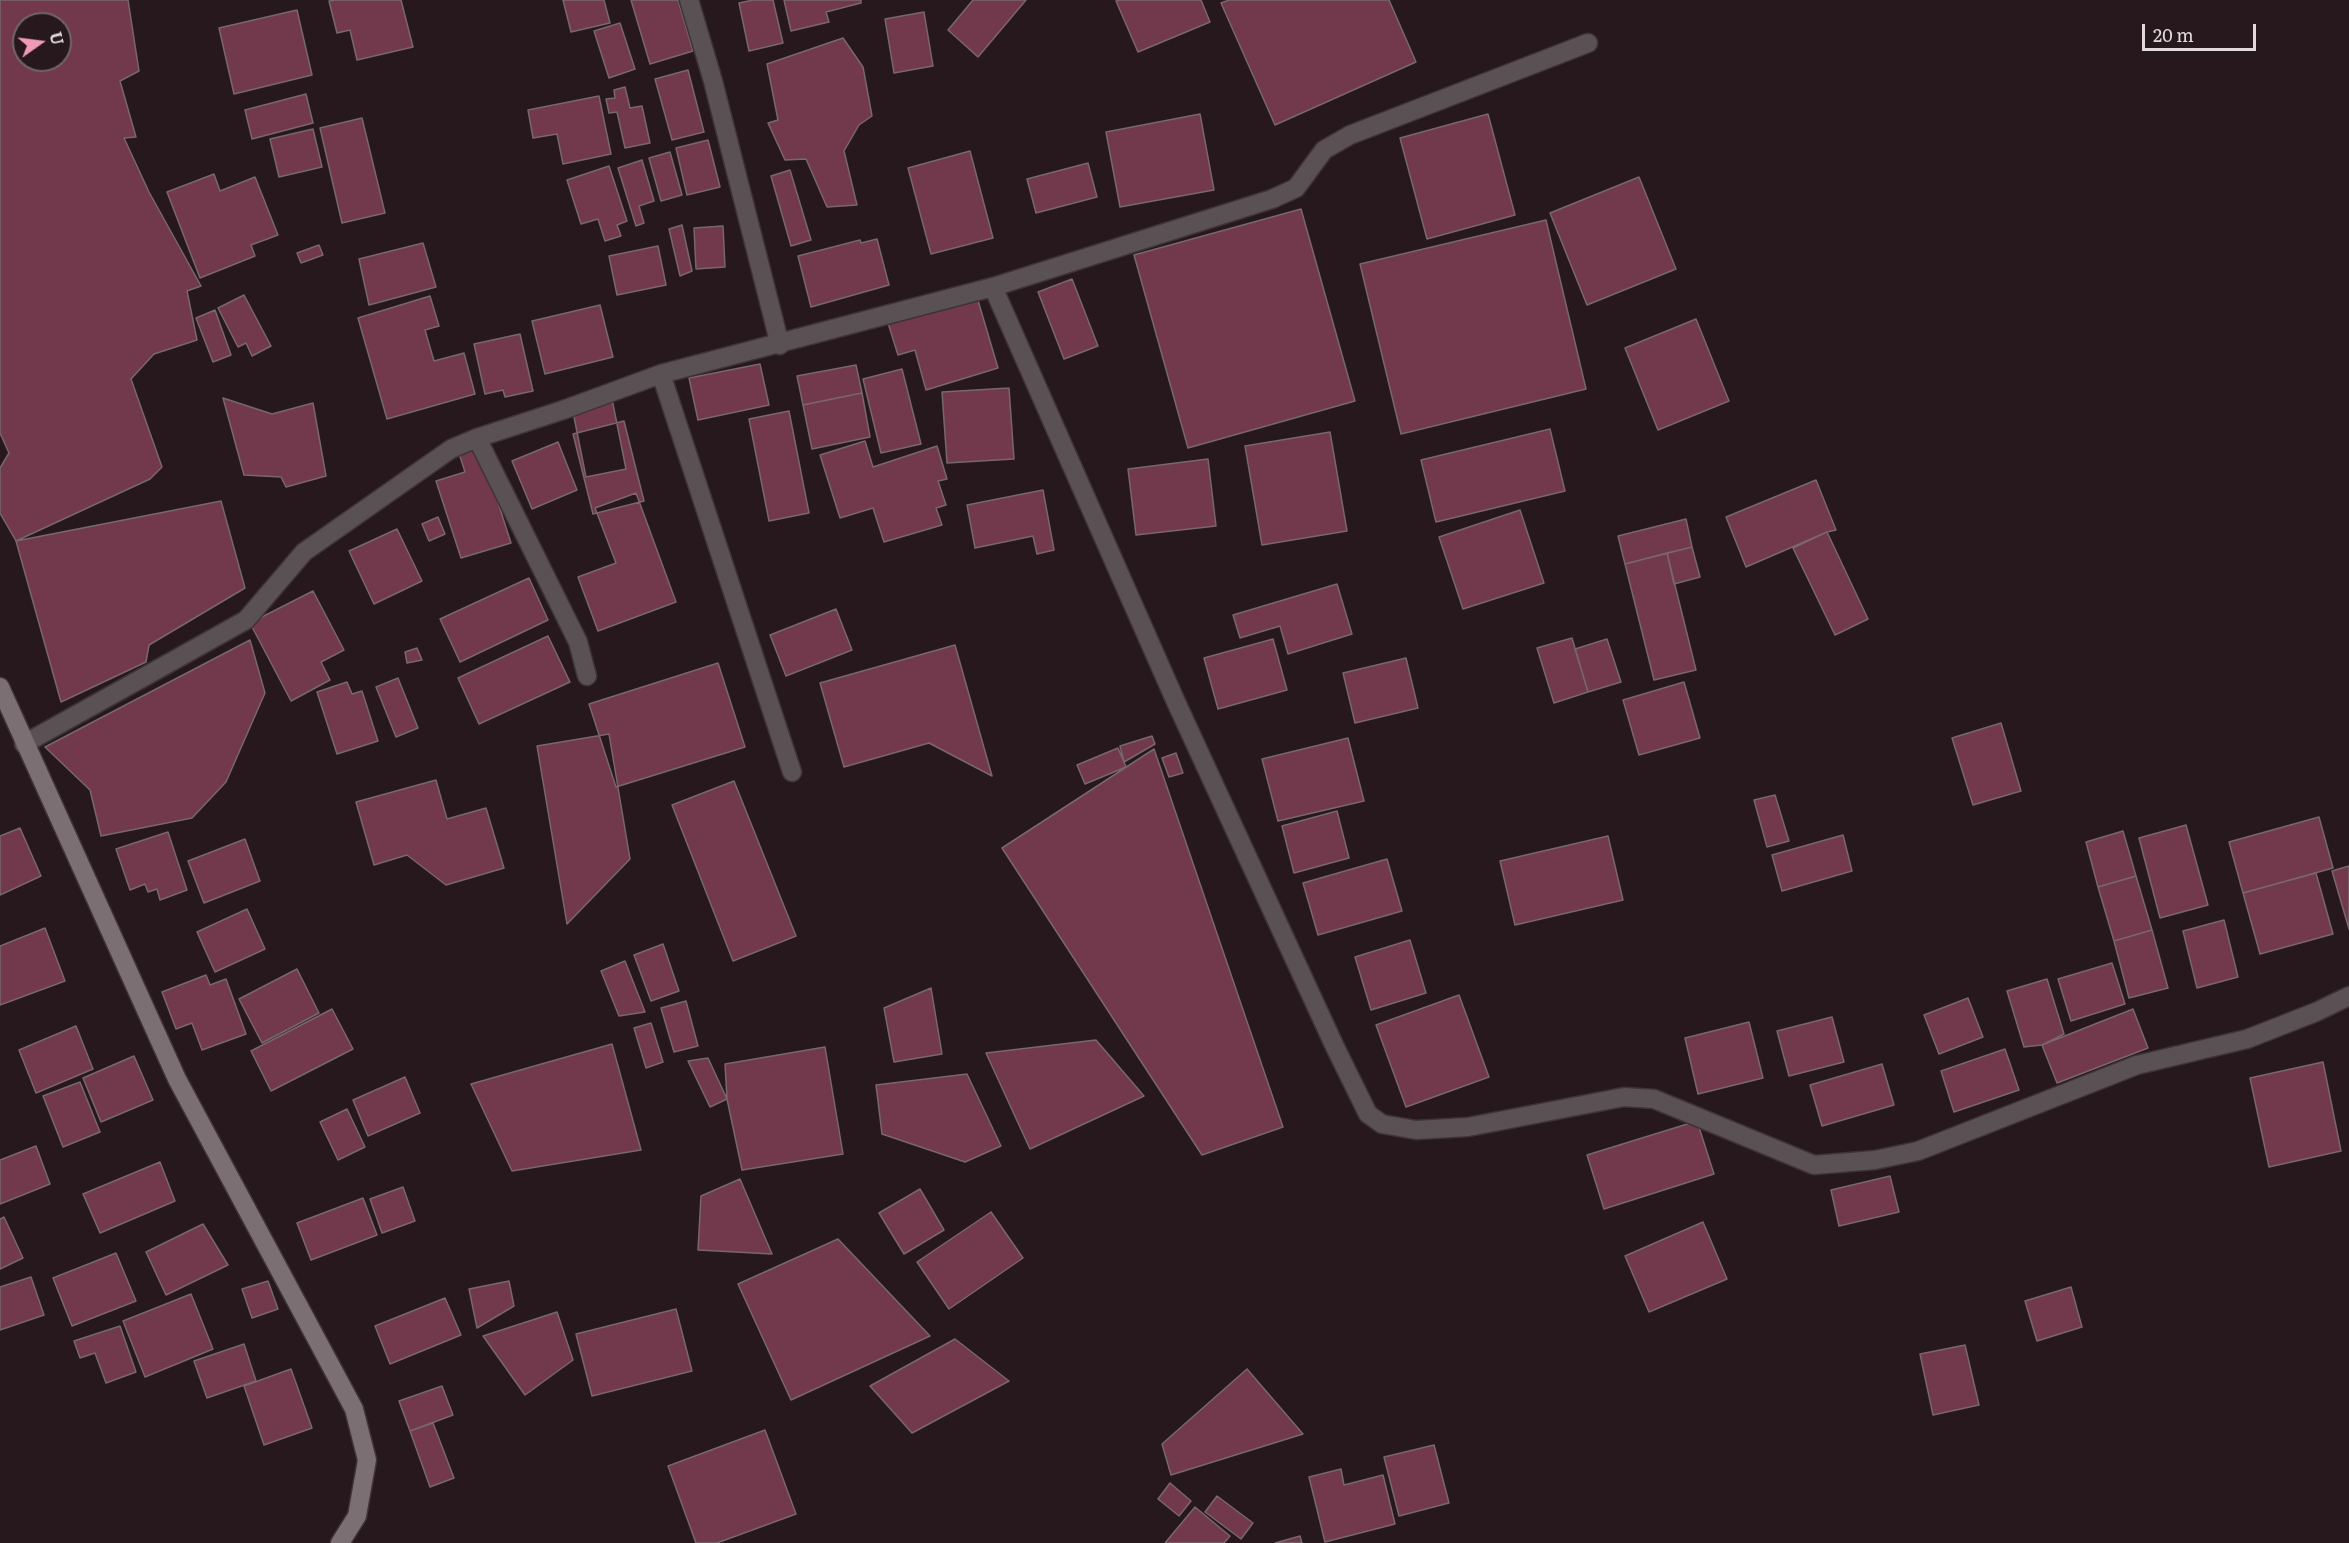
<!DOCTYPE html>
<style>
body{margin:0}
#map{position:relative;width:2349px;height:1543px;overflow:hidden;background:#26181c;font-family:Literata,serif}
canvas{display:block}
.north{position:absolute;left:12px;top:12px;width:60px;height:60px;box-sizing:border-box;background:#26181c;border:2px solid #726568;border-radius:50%;rotate:76deg;font-size:16px;font-weight:700;line-height:24px;text-align:center;color:#e3d9db}
.north::after{content:'';display:block;margin:auto;width:21px;height:27px;background:#f09ab6;clip-path:polygon(50% 0,100% 100%,50% 72%,0 100%)}
.scale{position:absolute;left:2142px;top:24px;width:114px;height:27px;box-sizing:border-box;border:3px solid #e3d9db;border-top:0;padding-left:8px;font-size:18px;line-height:21px;white-space:nowrap;color:#e3d9db;-webkit-text-stroke:4px #26181c;paint-order:stroke}
</style>
<div id="map">
<canvas width="2349" height="1543"></canvas>
<div class="north">U</div>
<div class="scale">20 m</div>
</div>
<script>
const context = document.querySelector('canvas').getContext('2d');
context.lineJoin = 'round';
function paint(path, color) { context.fillStyle = color; context.fill(path, 'evenodd'); }
const shape = rows => new Path2D(rows.map(r => 'M' + r).join(''));
function strokePath(path, color, width, dash) { context.strokeStyle = color; context.lineWidth = width; context.lineCap = dash ? 'butt' : 'round'; context.setLineDash(dash || []); context.stroke(path); }
const building = shape([
 [0,0,128,0,139,71,120,81,136,137,124,138,149,192,201,286,187,291,197,340,154,354,131,379,162,467,150,479,16,541,0,513,0,468,9,453,0,433,0,0],
 [24,24,60,24,60,60,24,60,24,24],
 [335,0,401,0,413,47,357,60,350,30,337,33,329,1,335,0],
 [563,0,604,0,610,23,571,32,563,0],
 [631,0,678,0,693,51,650,64,631,0],
 [753,0,773,0,783,43,749,51,739,3,753,0],
 [784,0,861,0,861,3,826,12,829,22,791,31,784,0],
 [973,0,1026,0,978,57,948,30,973,0],
 [1120,0,1201,0,1210,22,1138,52,1116,1,1120,0],
 [1229,0,1389,0,1416,62,1275,125,1221,3,1229,0],
 [297,10,312,75,234,94,219,28,297,10],
 [924,12,933,66,894,73,885,19,924,12],
 [620,23,635,69,609,78,594,31,620,23],
 [843,38,863,67,872,116,859,125,844,151,857,205,827,207,806,159,785,160,768,123,778,120,767,64,843,38],
 [688,70,704,132,672,140,655,79,688,70],
 [625,87,630,108,642,106,650,143,625,148,617,112,609,113,606,99,615,98,614,90,625,87],
 [306,94,313,123,252,139,245,110,306,94],
 [599,96,611,154,563,164,557,134,533,138,528,110,599,96],
 [1200,114,1214,190,1120,207,1106,132,1200,114],
 [1488,114,1515,215,1427,239,1400,138,1488,114],
 [362,118,385,213,342,223,320,128,362,118],
 [313,129,322,167,279,177,270,139,313,129],
 [708,140,720,187,687,195,676,148,708,140],
 [970,151,993,238,931,254,908,168,970,151],
 [670,152,682,195,661,201,649,158,670,152],
 [642,160,654,201,639,206,644,223,636,226,618,168,642,160],
 [1088,163,1097,197,1036,213,1027,179,1088,163],
 [609,166,627,221,617,225,621,236,605,241,598,219,581,224,567,180,609,166],
 [790,170,811,240,791,246,771,176,790,170],
 [214,174,220,191,255,177,278,235,251,245,255,256,200,278,167,192,214,174],
 [1639,177,1676,269,1587,305,1550,213,1639,177],
 [1301,209,1355,401,1188,448,1134,255,1301,209],
 [1546,220,1586,389,1401,434,1360,264,1546,220],
 [682,225,692,271,680,276,669,229,682,225],
 [723,226,725,267,696,269,694,228,723,226],
 [877,239,889,285,811,307,798,256,860,240,861,243,877,239],
 [423,243,436,287,369,305,359,259,423,243],
 [319,245,323,255,301,263,297,253,319,245],
 [658,246,666,285,617,295,609,256,658,246],
 [1072,279,1098,346,1064,359,1038,292,1072,279],
 [244,295,271,346,252,356,246,343,238,347,218,308,244,295],
 [430,296,439,326,425,330,434,361,464,353,475,394,387,419,358,318,430,296],
 [977,297,998,368,926,390,915,350,898,355,888,323,977,297],
 [600,305,613,357,545,374,532,321,600,305],
 [215,310,231,355,213,362,196,318,215,310],
 [1696,319,1729,401,1658,430,1625,348,1696,319],
 [520,334,533,391,505,397,503,390,485,394,474,344,520,334],
 [760,364,769,405,698,420,689,378,760,364],
 [856,365,862,393,803,405,797,376,856,365],
 [902,369,921,444,881,453,863,379,902,369],
 [1009,388,1014,459,947,463,942,392,1009,388],
 [862,393,870,437,812,449,803,405,862,393],
 [223,398,272,414,313,403,326,476,286,487,281,477,244,475,223,398],
 [612,399,626,469,586,477,572,407,612,399],
 [789,411,809,513,769,521,749,419,789,411],
 [624,421,644,501,593,514,573,434,624,421],
 [1550,429,1565,491,1436,522,1421,460,1550,429],
 [1330,432,1347,531,1262,545,1245,446,1330,432],
 [478,440,511,543,461,558,436,481,465,472,457,447,478,440],
 [865,441,873,467,937,446,947,479,938,481,946,505,936,508,942,525,884,542,873,508,840,518,820,455,865,441],
 [558,442,577,490,532,509,512,461,558,442],
 [1208,459,1216,526,1136,535,1128,469,1208,459],
 [1816,480,1836,530,1827,532,1746,567,1726,517,1816,480],
 [1043,490,1054,550,1037,554,1033,536,975,548,967,505,1043,490],
 [636,493,676,602,598,631,578,577,616,563,595,508,636,493],
 [221,501,245,588,149,645,146,662,61,702,16,541,221,501],
 [1520,510,1544,583,1463,609,1439,537,1520,510],
 [438,517,445,534,429,541,422,524,438,517],
 [1686,519,1692,547,1625,564,1618,536,1686,519],
 [397,529,422,581,374,604,349,551,397,529],
 [1827,532,1868,619,1835,635,1793,548,1827,532],
 [1692,547,1700,577,1674,584,1667,553,1692,547],
 [1667,553,1696,670,1654,680,1625,564,1667,553],
 [529,578,548,620,460,662,440,619,529,578],
 [1337,584,1352,634,1288,654,1280,626,1240,638,1233,615,1337,584],
 [313,591,344,650,321,662,330,680,291,701,250,623,313,591],
 [836,609,852,650,786,676,770,635,836,609],
 [548,636,570,682,479,724,458,678,548,636],
 [1572,638,1588,692,1554,703,1537,648,1572,638],
 [1273,639,1287,690,1218,709,1204,658,1273,639],
 [1607,639,1621,682,1588,692,1575,649,1607,639],
 [250,640,265,693,226,782,192,818,101,836,90,790,45,747,250,640],
 [955,645,992,776,929,743,844,767,820,683,955,645],
 [417,648,422,660,407,663,405,652,417,648],
 [1406,658,1418,708,1355,723,1343,673,1406,658],
 [718,663,745,747,616,787,589,704,718,663],
 [398,678,418,728,396,737,376,687,398,678],
 [347,682,352,694,362,691,378,741,337,754,317,692,347,682],
 [1684,682,1700,738,1639,755,1623,700,1684,682],
 [2001,723,2021,791,1973,805,1952,738,2001,723],
 [609,734,630,859,567,924,537,746,609,734],
 [1152,736,1155,744,1124,762,1120,746,1152,736],
 [1348,738,1364,801,1278,821,1262,759,1348,738],
 [1118,748,1126,767,1085,784,1077,765,1118,748],
 [1154,749,1283,1127,1202,1155,1002,848,1154,749],
 [1176,753,1183,773,1169,777,1162,758,1176,753],
 [436,780,447,819,486,808,504,868,446,885,407,855,374,865,356,802,436,780],
 [734,781,796,936,733,961,672,805,734,781],
 [1775,795,1789,841,1767,847,1754,800,1775,795],
 [1337,811,1349,858,1294,873,1282,826,1337,811],
 [2319,817,2333,868,2243,893,2229,842,2319,817],
 [2186,825,2208,905,2160,918,2139,838,2186,825],
 [20,828,41,876,0,895,0,836,20,828],
 [2123,831,2136,876,2098,887,2086,842,2123,831],
 [168,832,187,890,160,900,157,889,148,892,145,884,130,890,116,849,168,832],
 [1843,835,1852,871,1782,891,1772,855,1843,835],
 [1608,836,1623,900,1515,925,1500,861,1608,836],
 [245,839,260,881,204,903,188,861,245,839],
 [1387,859,1402,911,1318,935,1303,883,1387,859],
 [2349,866,2349,929,2332,871,2349,866],
 [2316,873,2333,934,2260,954,2243,893,2316,873],
 [2136,876,2152,930,2114,941,2098,887,2136,876],
 [247,909,265,949,215,972,197,932,247,909],
 [2224,920,2238,977,2197,988,2183,931,2224,920],
 [45,928,65,981,0,1005,0,946,45,928],
 [2152,930,2168,988,2129,998,2114,941,2152,930],
 [1410,940,1426,993,1371,1010,1355,957,1410,940],
 [663,944,679,991,651,1001,634,955,663,944],
 [625,961,645,1012,619,1016,601,971,625,961],
 [2112,963,2125,1004,2071,1021,2058,979,2112,963],
 [297,969,319,1013,262,1043,239,999,297,969],
 [206,975,210,985,226,979,246,1034,202,1050,192,1023,176,1029,162,992,206,975],
 [2047,979,2064,1034,2042,1045,2024,1047,2007,991,2047,979],
 [931,988,942,1054,894,1062,884,1008,931,988],
 [1459,995,1489,1077,1406,1107,1376,1025,1459,995],
 [1968,998,1983,1037,1939,1054,1924,1015,1968,998],
 [686,1001,698,1046,674,1052,661,1008,686,1001],
 [332,1009,353,1049,271,1091,251,1051,332,1009],
 [2133,1009,2148,1048,2057,1083,2042,1045,2133,1009],
 [1832,1017,1844,1062,1789,1076,1777,1031,1832,1017],
 [1749,1022,1763,1078,1698,1094,1685,1038,1749,1022],
 [651,1023,663,1062,646,1068,634,1028,651,1023],
 [76,1026,93,1069,36,1093,19,1050,76,1026],
 [1096,1040,1144,1096,1030,1149,986,1053,1096,1040],
 [612,1044,641,1150,512,1171,471,1084,612,1044],
 [825,1047,843,1154,742,1170,727,1099,725,1064,825,1047],
 [2005,1049,2019,1090,1954,1112,1941,1071,2005,1049],
 [134,1056,153,1100,101,1122,83,1078,134,1056],
 [708,1058,727,1099,710,1107,688,1061,708,1058],
 [2323,1062,2341,1151,2269,1167,2250,1078,2323,1062],
 [1882,1064,1894,1105,1822,1126,1810,1085,1882,1064],
 [967,1074,1001,1146,965,1162,882,1134,876,1085,967,1074],
 [405,1077,420,1113,368,1136,353,1100,405,1077],
 [80,1082,100,1132,63,1147,43,1096,80,1082],
 [347,1109,365,1147,338,1160,320,1122,347,1109],
 [1697,1121,1714,1174,1604,1209,1587,1155,1697,1121],
 [36,1146,50,1184,0,1204,0,1160,36,1146],
 [160,1162,175,1201,100,1233,83,1194,160,1162],
 [1890,1176,1899,1212,1839,1226,1831,1190,1890,1176],
 [740,1179,772,1254,698,1250,701,1196,740,1179],
 [403,1187,415,1221,382,1233,370,1199,403,1187],
 [920,1189,944,1230,904,1254,879,1213,920,1189],
 [363,1198,377,1235,311,1260,297,1223,363,1198],
 [991,1212,1023,1258,949,1309,917,1262,991,1212],
 [4,1217,23,1258,0,1269,0,1219,4,1217],
 [1703,1222,1727,1279,1649,1312,1625,1256,1703,1222],
 [203,1224,228,1265,166,1295,146,1252,203,1224],
 [838,1239,930,1336,791,1400,738,1284,838,1239],
 [116,1253,136,1301,72,1326,53,1278,116,1253],
 [31,1277,44,1315,0,1330,0,1287,31,1277],
 [268,1281,278,1309,252,1318,242,1289,268,1281],
 [509,1281,514,1306,477,1328,469,1289,509,1281],
 [2071,1287,2082,1327,2037,1341,2025,1301,2071,1287],
 [191,1294,213,1349,145,1377,123,1321,191,1294],
 [445,1298,461,1335,390,1364,375,1326,445,1298],
 [676,1309,692,1371,592,1396,576,1334,676,1309],
 [557,1312,573,1360,525,1395,483,1336,557,1312],
 [120,1326,136,1372,106,1383,95,1353,80,1358,74,1341,120,1326],
 [955,1339,1009,1381,912,1433,870,1386,955,1339],
 [244,1344,256,1381,207,1398,194,1361,244,1344],
 [1965,1345,1979,1405,1933,1415,1920,1354,1965,1345],
 [291,1369,312,1428,264,1445,244,1386,291,1369],
 [1247,1369,1303,1434,1171,1475,1162,1444,1247,1369],
 [442,1386,453,1415,410,1431,399,1401,442,1386],
 [433,1423,454,1478,430,1487,410,1431,433,1423],
 [765,1430,796,1514,717,1543,696,1543,668,1466,765,1430],
 [1434,1445,1449,1503,1399,1516,1384,1457,1434,1445],
 [1341,1469,1344,1485,1383,1475,1395,1524,1325,1542,1309,1477,1341,1469],
 [1170,1483,1191,1501,1179,1516,1158,1499,1170,1483],
 [1217,1496,1253,1523,1241,1539,1205,1512,1217,1496],
 [1195,1507,1230,1536,1224,1543,1165,1543,1195,1507],
 [1300,1536,1302,1543,1275,1543,1300,1536]
]);
paint(building, '#72384c');
strokePath(building, '#78676c', 1.5);
const street = shape([
 [689,0,713,81,780,345],
 [993,287,1176,702,1335,1047,1368,1114,1382,1124,1416,1130,1468,1127,1624,1097,1654,1099,1814,1165,1875,1160,1918,1151,2137,1065,2247,1039,2316,1012,2349,996],
 [661,374,792,772],
 [477,438,578,642,587,676],
 [24,744,246,620,304,552,451,449,477,438,563,410,661,374,993,287,1272,199,1296,188,1324,150,1350,135,1588,43]
]);
const secondary = shape([
 [0,687,177,1079,354,1409,367,1460,357,1516,340,1543]
]);
strokePath(street, '#403337', 21);
strokePath(secondary, '#403337', 21);
strokePath(street, '#595154', 18);
strokePath(secondary, '#7b6f73', 18);
</script>
